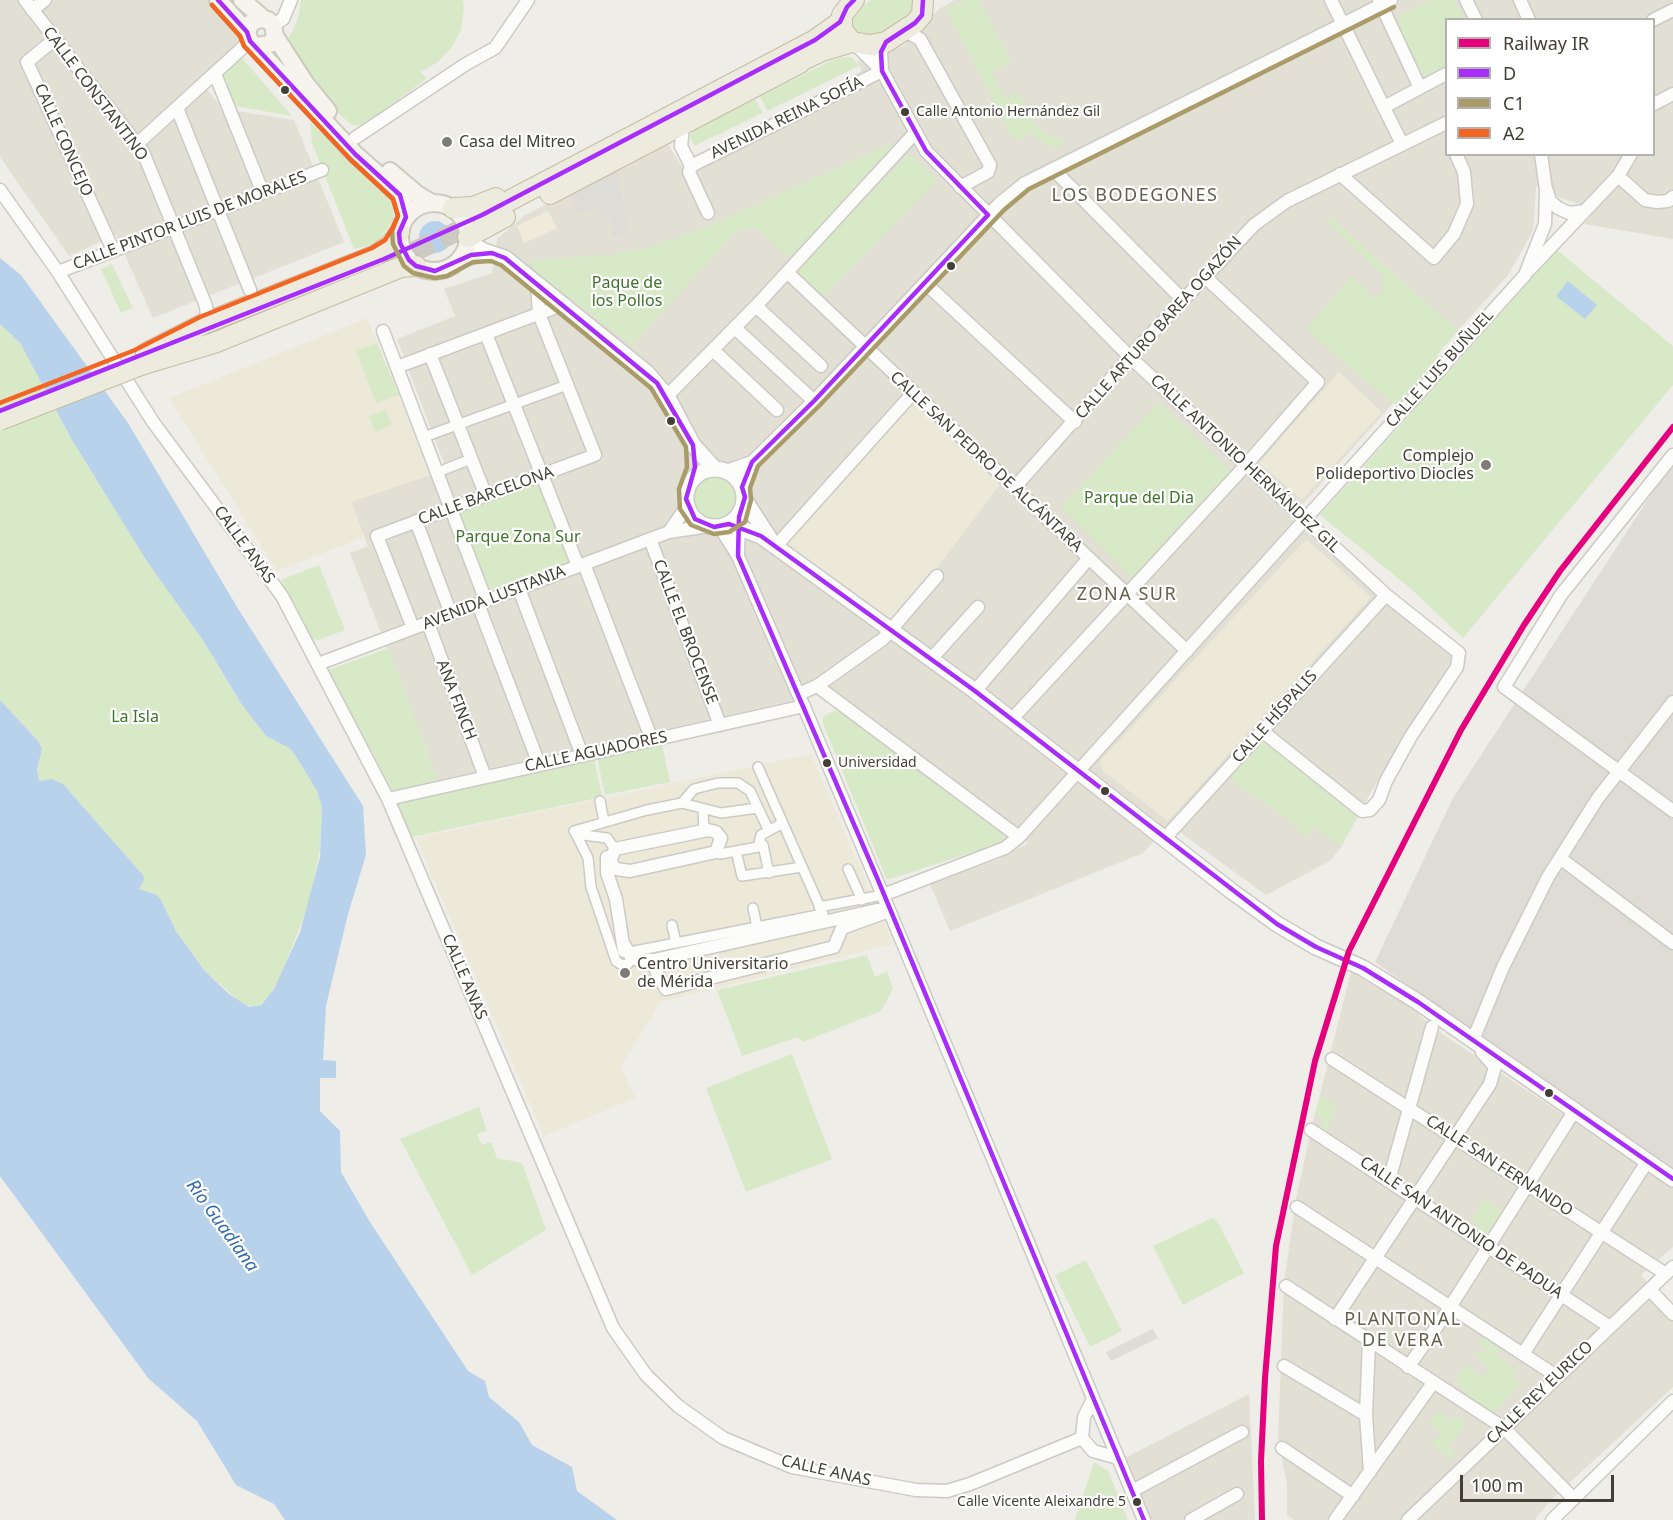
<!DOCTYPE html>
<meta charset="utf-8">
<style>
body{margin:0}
#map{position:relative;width:1673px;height:1520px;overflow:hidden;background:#eeede7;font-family:"Noto Sans",sans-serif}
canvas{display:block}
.legend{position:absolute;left:1445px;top:18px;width:210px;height:138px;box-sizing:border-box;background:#fff;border:2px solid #b4b2ae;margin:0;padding:8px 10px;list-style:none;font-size:18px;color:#433f34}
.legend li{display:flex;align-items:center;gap:12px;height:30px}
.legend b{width:30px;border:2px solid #b4b2ae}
.scale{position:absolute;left:1460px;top:1475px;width:154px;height:27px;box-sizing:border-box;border:3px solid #433f34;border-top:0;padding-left:8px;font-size:18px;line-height:21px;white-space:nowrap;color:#433f34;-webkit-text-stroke:4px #fff;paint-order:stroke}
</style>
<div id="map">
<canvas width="1673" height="1520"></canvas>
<ul class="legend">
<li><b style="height:8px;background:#e5007d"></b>Railway IR</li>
<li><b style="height:8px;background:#a82dfb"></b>D</li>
<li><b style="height:8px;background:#aa9c69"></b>C1</li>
<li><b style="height:8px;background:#f26522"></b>A2</li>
</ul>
<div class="scale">100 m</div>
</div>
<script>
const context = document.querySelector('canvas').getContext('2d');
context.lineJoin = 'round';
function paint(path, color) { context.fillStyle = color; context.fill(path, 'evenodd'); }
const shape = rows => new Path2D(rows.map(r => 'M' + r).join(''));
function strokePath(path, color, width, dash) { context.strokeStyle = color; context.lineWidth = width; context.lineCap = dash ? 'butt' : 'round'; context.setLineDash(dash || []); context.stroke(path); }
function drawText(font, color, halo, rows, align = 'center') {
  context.font = font + ' "Noto Sans",sans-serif'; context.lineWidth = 4.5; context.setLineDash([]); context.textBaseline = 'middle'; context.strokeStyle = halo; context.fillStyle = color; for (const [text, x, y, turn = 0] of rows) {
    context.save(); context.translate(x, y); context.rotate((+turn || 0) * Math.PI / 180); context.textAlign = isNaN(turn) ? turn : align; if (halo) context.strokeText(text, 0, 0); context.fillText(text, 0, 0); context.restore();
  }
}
paint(shape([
 [0,0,232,0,221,12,245,39,198,79,218,103,236,111,294,120,344,242,153,318,116,235,69,256,0,157],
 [955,0,1673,0,1673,239,1584,224,1597,209,1563,199,1536,186,1533,231,1508,275,1290,518,1453,658,1371,792,1341,847,1330,861,1266,895,1170,825,1143,853,950,931,930,884,997,860,1028,843,817,695,438,780,350,553,368,546,351,502,446,469,397,339,455,316,444,289,492,273,497,239,525,215,668,144,683,168,862,71,857,61,903,46,939,9],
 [1446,20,1654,20,1654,154,1446,154],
 [1351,972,1408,1004,1432,1027,1673,1188,1673,1247,1641,1275,1673,1312,1673,1387,1550,1501,1535,1520,1294,1520,1287,1515,1287,1484,1278,1440,1284,1283,1296,1199,1311,1130],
 [1249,1394,1255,1520,1151,1520,1125,1458]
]), '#e2dfd4');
paint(shape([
 [548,211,557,228,524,243,517,226]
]), '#f1eada');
paint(shape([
 [1673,461,1673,1171,1375,962,1453,798]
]), '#dedcd5');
paint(shape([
 [367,318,431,475,351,502,364,537,277,571,169,398],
 [1339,372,1382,412,1302,500,1259,463],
 [913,393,1006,477,890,630,776,546],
 [1306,539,1371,597,1168,821,1102,770,1100,761],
 [811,754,893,944,661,1002,621,1066,635,1098,544,1136,416,838]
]), '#ece9d9');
paint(shape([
 [301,0,463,0,464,8,461,30,452,47,438,62,420,72,427,78,365,125,352,125,328,104,285,46,298,19],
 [871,0,914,0,915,3,912,13,882,33,859,36,852,30,850,19,859,8],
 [966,0,979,0,1012,63,992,72,1005,98,1018,92,1037,128,1065,143,1054,149,1031,133,1014,141,946,9],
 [1430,0,1454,0,1464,19,1446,20,1446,67,1430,76,1421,72,1397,24,1400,15],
 [852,57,859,66,767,111,760,96,837,58],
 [242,58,292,116,235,106,223,75],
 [755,99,763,113,694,146,690,136,694,128],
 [310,122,392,199,394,220,375,244,354,249,312,143],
 [894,142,894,150,795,257,787,256,757,229,743,228,737,231,632,346,541,276,528,261,616,254,651,247,709,226],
 [906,156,913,156,938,180,822,299,800,278,800,268],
 [1329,216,1458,330,1437,355,1451,369,1557,250,1673,346,1673,385,1463,638,1410,588,1320,515,1410,415,1369,384,1306,329,1352,276,1375,298,1386,288,1381,283,1385,277,1328,222],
 [112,264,133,308,121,313,101,269],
 [0,324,20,343,72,440,146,560,204,642,235,695,266,736,289,748,295,755,317,791,322,807,320,849,309,904,280,978,269,996,256,1008,242,1004,204,970,176,931,161,900,152,893,139,889,143,875,63,784,52,779,39,781,37,770,42,749,39,742,0,700],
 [377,343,399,395,376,403,356,350],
 [1159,402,1231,471,1133,579,1061,507],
 [386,410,392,425,375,432,369,416],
 [550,473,584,564,486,601,452,508],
 '695 498a21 21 0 1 1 42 0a21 21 0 1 1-42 0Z',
 [319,565,345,630,318,640,311,638,281,580],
 [389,648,438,780,394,793,328,670],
 [834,711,843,711,1009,833,998,844,887,880,823,724,823,716],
 [1261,738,1359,814,1341,847,1316,826,1306,838,1288,819,1236,784,1230,774],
 [662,745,670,782,605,795,597,757],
 [594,757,602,797,412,837,396,802],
 [867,955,875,977,887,971,893,989,881,1011,803,1042,798,1037,742,1056,717,990],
 [792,1054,832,1159,746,1192,706,1088],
 [1321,1095,1338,1107,1326,1132,1319,1128,1324,1119,1315,1114],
 [479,1107,487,1131,477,1134,482,1145,491,1142,497,1158,522,1163,546,1230,472,1275,400,1139],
 [1484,1199,1504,1212,1487,1239,1474,1230,1478,1224,1472,1219],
 [1212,1218,1217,1221,1244,1273,1183,1305,1153,1246],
 [1086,1260,1122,1331,1090,1347,1055,1275],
 [1484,1335,1502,1348,1495,1358,1498,1356,1517,1369,1512,1376,1522,1384,1492,1414,1465,1397,1468,1393,1455,1382,1466,1364,1481,1377,1489,1368,1474,1355,1477,1350,1483,1353,1486,1348,1478,1343],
 [1438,1411,1451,1420,1455,1416,1467,1423,1450,1446,1456,1452,1450,1459,1431,1444,1441,1432,1429,1424],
 [1094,1462,1108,1471,1128,1520,1075,1520]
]), '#d8e9c8');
paint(shape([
 [616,167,629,233,613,237,610,217,602,217,598,207,579,215,569,189],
 [1153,1329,1158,1338,1111,1361,1106,1352]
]), '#dddcd7');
paint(shape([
 '419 237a16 16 0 1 1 32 0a16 16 0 1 1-32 0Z',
 [0,258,21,275,128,423,237,607,363,806,366,855,348,914,326,1006,323,1060,336,1061,336,1078,320,1078,320,1111,340,1131,341,1172,370,1222,468,1371,485,1381,489,1397,519,1422,532,1445,572,1467,577,1491,617,1520,285,1520,274,1504,236,1485,197,1421,148,1378,0,1176,0,700,39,742,42,749,37,770,39,781,52,779,63,784,143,875,144,880,139,889,157,895,161,900,176,931,204,970,229,994,249,1007,261,1005,274,989,300,932,320,857,322,807,317,791,295,755,289,748,266,736,240,702,204,642,146,560,72,440,20,343,0,324],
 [1568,281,1597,305,1585,319,1556,296]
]), '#b9d2eb');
strokePath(shape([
 [386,264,485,219]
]), '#cccac3', 20, [20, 10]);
const pedestrian = shape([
 [424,437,567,385],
 [438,472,471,459],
 [600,801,604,821],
 [682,803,721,813,758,808],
 [703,809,704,831],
 [576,834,588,858,591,887,616,961,622,965,628,964],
 [758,847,763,845,769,873],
 [615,849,607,838,576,834,574,831,647,810,682,803,694,789,718,783,738,783,750,791,768,829],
 [736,851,742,876,802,867],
 [716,852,720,854,758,847,761,835,783,823],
 [848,869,862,900],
 [819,907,883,895],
 [753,908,757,927],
 [672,925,676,943],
 [630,952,823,914,758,767]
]);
const minor = shape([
 [25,0,143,152,206,306,207,318,203,324],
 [1331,0,1402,144],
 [1379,0,1420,88],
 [1466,0,1476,20],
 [1520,0,1529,20],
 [32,10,45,0],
 [1653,20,1673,10],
 [273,25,283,19,291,0],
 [905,31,920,39,990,165,988,172,960,187],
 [55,39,27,62,113,250],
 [886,42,881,52,882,71,926,151,1131,358,1386,595,1459,653,1457,667,1411,736,1386,781,1379,800,1370,810,1362,811,1262,731],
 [856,45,882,71],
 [215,74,263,193],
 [1654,104,1673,94],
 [1384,107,1446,74],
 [177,108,250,290],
 [683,127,681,146,691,166],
 [355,138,466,64,495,48,528,0],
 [137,144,250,41],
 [1053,169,1182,299],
 [1340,174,1434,258,1454,234,1467,204,1464,172,1456,154],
 [1618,176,1645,200,1657,202,1668,201,1673,197],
 [0,190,58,272,153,422,282,596,388,799,613,1328,646,1375,678,1406,723,1438,792,1467,916,1490,947,1491,970,1484,1082,1438],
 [1547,191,1550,201,1558,208,1569,213,1585,211],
 [708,213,689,172,691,166,882,71],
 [1529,270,1618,176,1631,154],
 [58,272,322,170],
 [787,272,1187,651],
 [925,283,1075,422],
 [756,306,821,366],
 [735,328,814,401],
 [383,331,486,601],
 [486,334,578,566],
 [713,350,777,410],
 [430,354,486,496],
 [397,367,562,305],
 [667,396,756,306,914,134],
 [1673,455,1561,595,1504,687,1673,811],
 [726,471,752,462,814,401,999,204,1025,183,1391,0],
 [742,487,752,462],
 [1015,487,1139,347,1254,225,1287,201,1446,123],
 [416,521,451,614],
 [720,527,738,556,810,721,1144,1520],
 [669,532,687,506],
 [650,539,720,725],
 [776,546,913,393],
 [738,556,739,517],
 [584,564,652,740],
 [519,589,582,755],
 [478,604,539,764],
 [428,623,485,777],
 [413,628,377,536,595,455,539,314,537,286],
 [931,659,978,607],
 [318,664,669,532,708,526],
 [817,686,1019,837],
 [975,691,1089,558],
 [799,694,817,686,883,639,937,576],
 [1012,719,1246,465,1318,382,1204,276],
 [388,799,804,706],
 [708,830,716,832,721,838,716,852,630,871,616,869,610,862,615,849,708,830],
 [1165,838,1386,595],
 [607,857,607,873,616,899,624,951],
 [1560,858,1673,943],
 [883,895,1005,848,1019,837,1525,275,1545,224,1546,190,1541,154],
 [625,946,632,959,654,960,877,910,889,911,842,928,834,947,666,989,656,971,654,960],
 [1473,1040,1503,967,1548,877,1598,798,1673,702],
 [1332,1059,1666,1274],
 [1311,1130,1610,1327],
 [1389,1180,1432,1027],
 [1297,1207,1558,1377],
 [1286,1286,1504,1428,1573,1498],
 [1650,1290,1673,1314],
 [1335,1319,1490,1084,1495,1067,1482,1052],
 [1369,1341,1366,1415,1370,1472],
 [1523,1354,1647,1162],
 [1284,1366,1366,1415],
 [1408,1367,1445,1315,1575,1110],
 [1093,1399,1084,1417,1082,1438,1093,1451,1118,1458],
 [1282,1448,1353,1496],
 [1132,1491,1242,1432],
 [1191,1520,1237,1494],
 [1335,1520,1433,1383],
 [1408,1520,1673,1267],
 [1552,1520,1673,1401]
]);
const tertiary = shape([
 [468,242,484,251,505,258,646,372,667,396,693,445,714,468],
 [460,259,489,253],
 '686 498a29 29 0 1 1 58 0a29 29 0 1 1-58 0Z',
 [744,499,770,539],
 [729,524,761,536,975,691,1230,890,1277,924,1316,947,1363,968,1418,1002,1673,1179]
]);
const secondary = shape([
 [218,0,247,32],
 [242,0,264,19],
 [275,36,306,84,328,111],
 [257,46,270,44,275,36,273,25,268,20,259,19,251,23,247,32,250,41,355,154,395,189,404,202,406,217],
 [390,171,417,194,432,203],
 '400 237a34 34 0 1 1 68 0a34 34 0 1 1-68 0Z'
]);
const trunk = shape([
 [854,0,842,15,842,30,852,42,870,45,886,42,915,23,922,15,923,0],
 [801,61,822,51,852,42],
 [550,194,800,63],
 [453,208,473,207,496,198],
 [482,215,815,40,840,22],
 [468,237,505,217],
 [146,353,203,324,376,255,390,245,399,233],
 [141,365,214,343,401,267,416,266]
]);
strokePath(pedestrian, '#cccac5', 12);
strokePath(minor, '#cccac5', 15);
strokePath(tertiary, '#cccac5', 18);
strokePath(secondary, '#cdcabe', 20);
strokePath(trunk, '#c5bda3', 22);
strokePath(pedestrian, '#fcfcfb', 9);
strokePath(minor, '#fcfcfb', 12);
strokePath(tertiary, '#fcfcfb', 15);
strokePath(secondary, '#f6f4ed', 16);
strokePath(trunk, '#edeade', 20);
const trunkBridge = shape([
 [0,420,141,365]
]);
strokePath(trunkBridge, '#c5bda3', 22, []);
strokePath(trunkBridge, '#edeade', 20);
strokePath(shape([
 [218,0,247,32,250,41,355,154,400,195,406,217,399,233,400,243,409,260,416,266,435,271,471,255,492,253,505,258,657,383,693,445,695,467,686,499,695,519,714,527,729,524,761,536,975,691,1277,924,1316,947,1363,968,1418,1002,1673,1179],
 [923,0,922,15,915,23,886,42,881,52,882,71,926,151,988,215,814,401,752,462,742,487,745,497,739,517,738,556,878,880,1144,1520],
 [0,411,384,259,482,215,815,40,840,22,847,7,854,0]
]), '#a82dfb', 4.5);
strokePath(shape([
 [212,5,240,36,244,46,350,159,393,199,398,216,392,231,393,244,404,266,413,273,435,278,447,276,473,262,491,261,501,265,651,388,686,447,687,467,679,489,680,509,691,525,714,534,729,532,745,522,751,500,750,488,758,466,819,406,1004,210,1029,189,1394,7]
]), '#aa9c69', 4.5);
strokePath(shape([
 [0,403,135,350,200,317,372,248,385,240,392,229,398,216,393,199,350,159,244,46,240,36,212,5]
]), '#f26522', 4.5);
strokePath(shape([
 [1262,1520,1261,1461,1265,1378,1276,1246,1315,1061,1349,951,1461,730,1524,625,1560,571,1673,427]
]), '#e5007d', 6);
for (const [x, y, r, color] of [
 [285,90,5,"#433f34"],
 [905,112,5,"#433f34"],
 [447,142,6,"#7f7c73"],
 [951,266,5,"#433f34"],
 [671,421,5,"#433f34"],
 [1486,465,6,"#7f7c73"],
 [827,763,5,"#433f34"],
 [1105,791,5,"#433f34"],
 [625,973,6,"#7f7c73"],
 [1549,1093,5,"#433f34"],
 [1137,1502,5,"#433f34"]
]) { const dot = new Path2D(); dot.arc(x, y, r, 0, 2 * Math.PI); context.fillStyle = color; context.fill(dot); strokePath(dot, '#fff', 2); }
drawText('14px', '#433f34', '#fff', [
 ["Calle Antonio Hernández Gil",916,112],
 ["Universidad",838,763],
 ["Calle Vicente Aleixandre 5",1126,1502,"right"]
], 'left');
drawText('16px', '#433f34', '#fff', [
 ["CALLE CONSTANTINO",95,94,53],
 ["AVENIDA REINA SOFÍA",787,118,-26],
 ["CALLE CONCEJO",63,140,66],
 ["CALLE PINTOR LUIS DE MORALES",190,221,-21],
 ["CALLE ARTURO BAREA OGAZÓN",1159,328,-48],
 ["CALLE LUIS BUÑUEL",1440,369,-48],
 ["CALLE SAN PEDRO DE ALCÁNTARA",986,462,43],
 ["CALLE ANTONIO HERNÁNDEZ GIL",1245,464,43],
 ["CALLE BARCELONA",486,496,-20],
 ["CALLE ANAS",244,545,54],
 ["AVENIDA LUSITANIA",494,598,-21],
 ["CALLE EL BROCENSE",685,632,69],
 ["ANA FINCH",456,700,69],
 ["CALLE HÍSPALIS",1275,717,-48],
 ["CALLE AGUADORES",596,752,-12],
 ["CALLE ANAS",464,977,67],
 ["CALLE SAN FERNANDO",1499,1166,33],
 ["CALLE SAN ANTONIO DE PADUA",1461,1228,34],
 ["CALLE REY EURICO",1540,1393,-44],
 ["CALLE ANAS",826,1471,13]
]);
drawText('16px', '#433f34', '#fff', [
 ["Casa del Mitreo",459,142],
 ["Complejo",1474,456,"right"],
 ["Polideportivo Diocles",1474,474,"right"],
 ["Centro Universitario",637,964],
 ["de Mérida",637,982]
], 'left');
drawText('16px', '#3e722a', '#fff', [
 ["Paque de",627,283],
 ["los Pollos",627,301],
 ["Parque del Dia",1139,498],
 ["Parque Zona Sur",518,537],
 ["La Isla",135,717]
]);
context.letterSpacing = '1.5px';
drawText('18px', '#665e4c', '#fff', [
 ["LOS BODEGONES",1135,196],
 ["ZONA SUR",1127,595],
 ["PLANTONAL",1403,1320],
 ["DE VERA",1403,1341]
]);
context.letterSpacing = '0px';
drawText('italic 18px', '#326baa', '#fff', [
 ["Río Guadiana",222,1226,54]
]);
</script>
